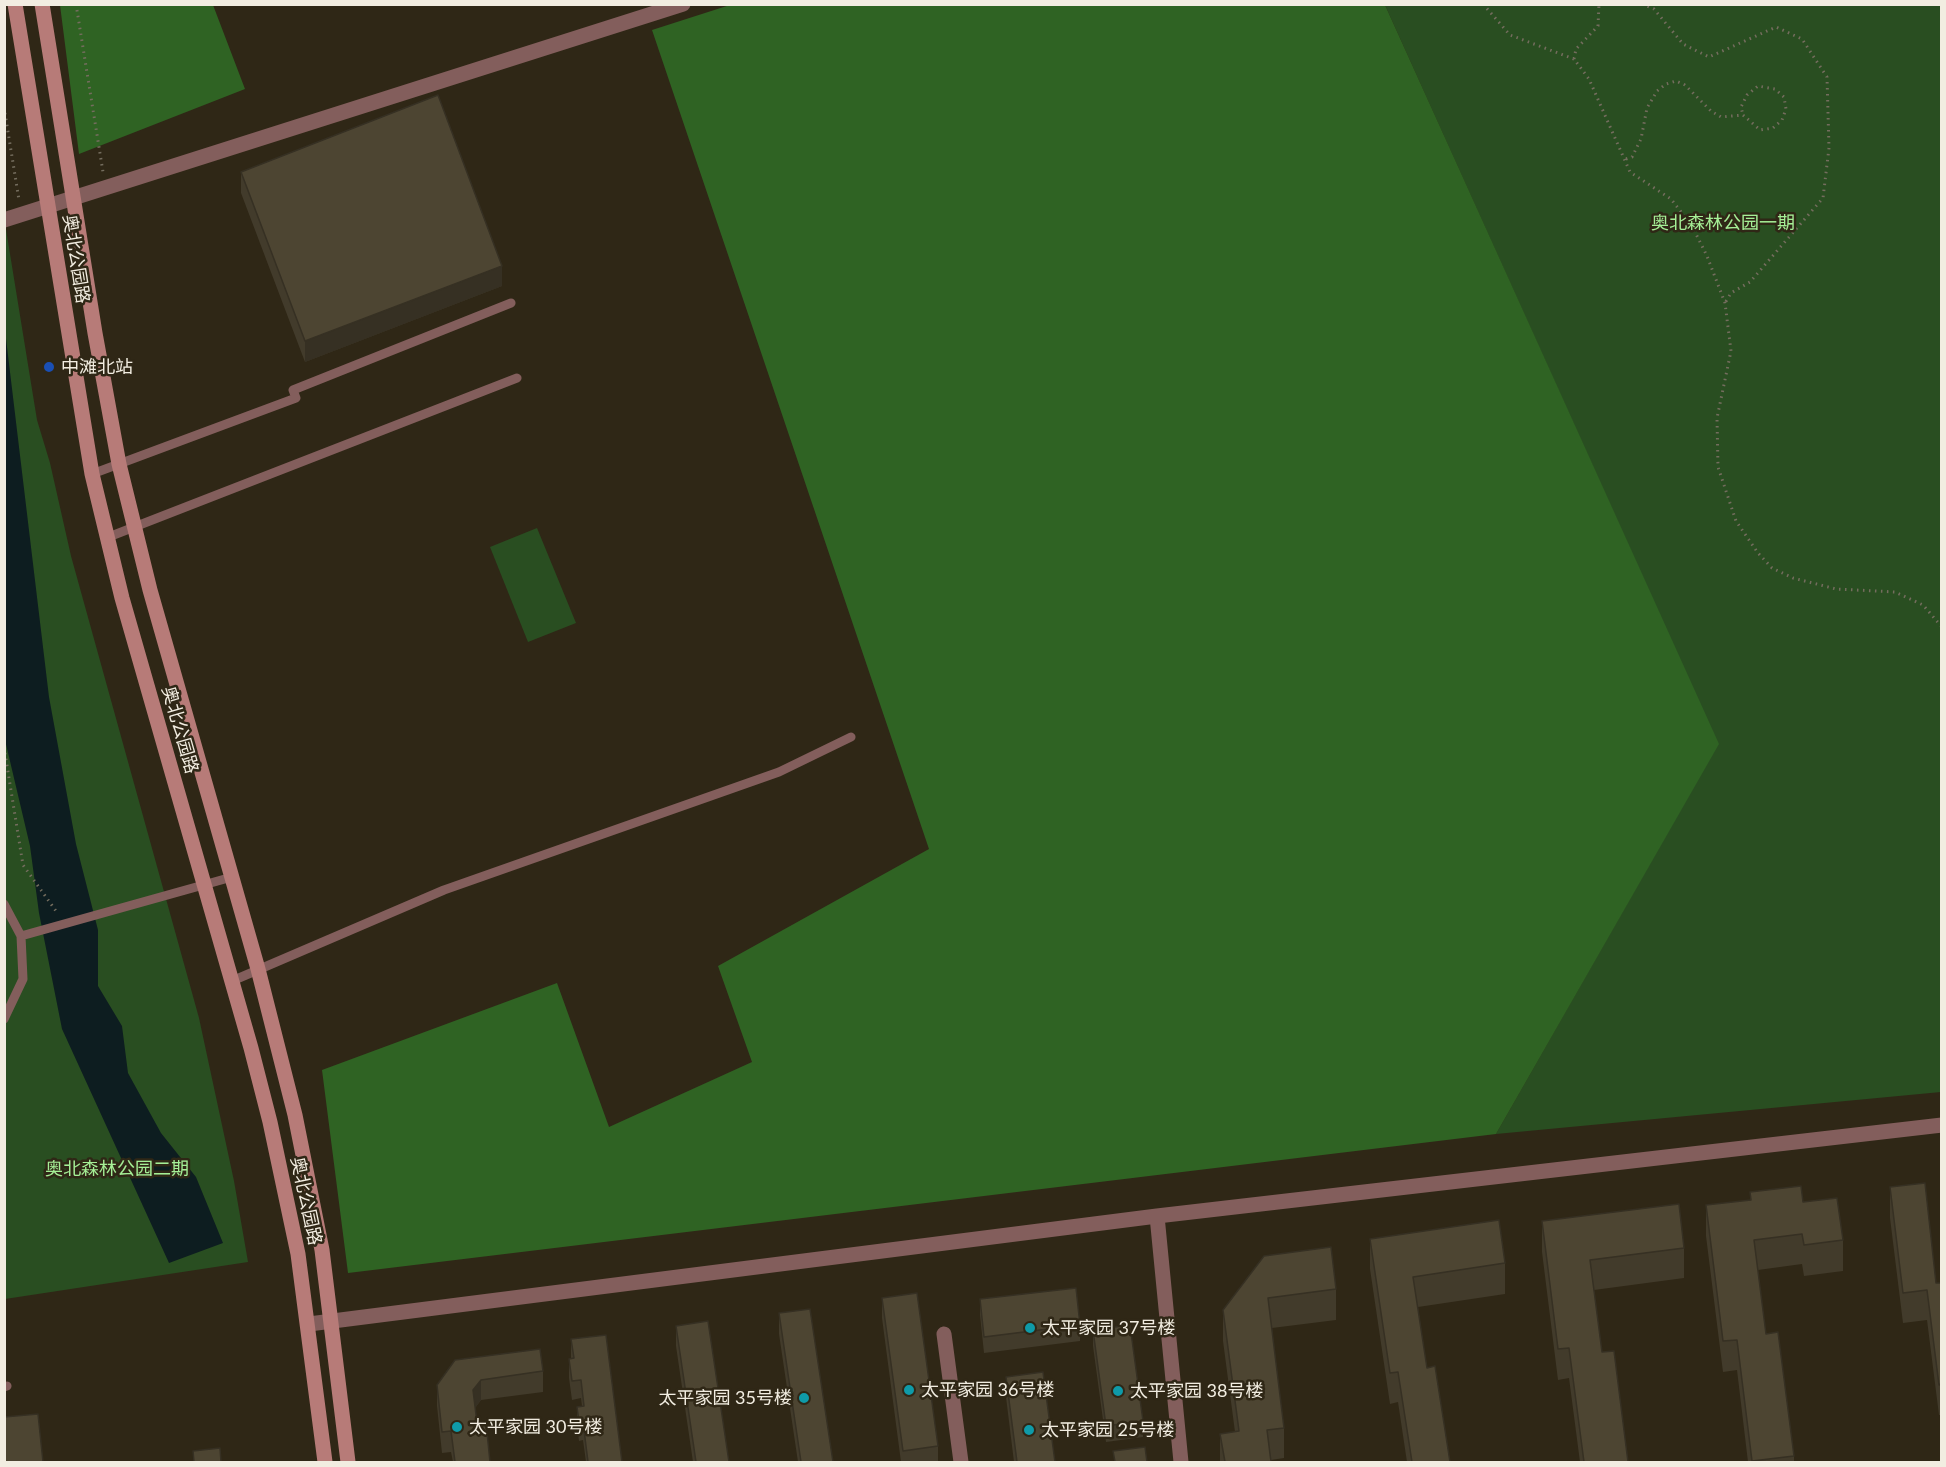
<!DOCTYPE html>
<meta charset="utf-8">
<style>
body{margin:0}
#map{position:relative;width:1946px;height:1467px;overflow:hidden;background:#2f2716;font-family:Lato,sans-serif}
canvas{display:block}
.frame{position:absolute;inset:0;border:6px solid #f2ede1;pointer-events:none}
</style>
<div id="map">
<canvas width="1946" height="1467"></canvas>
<div class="frame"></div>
</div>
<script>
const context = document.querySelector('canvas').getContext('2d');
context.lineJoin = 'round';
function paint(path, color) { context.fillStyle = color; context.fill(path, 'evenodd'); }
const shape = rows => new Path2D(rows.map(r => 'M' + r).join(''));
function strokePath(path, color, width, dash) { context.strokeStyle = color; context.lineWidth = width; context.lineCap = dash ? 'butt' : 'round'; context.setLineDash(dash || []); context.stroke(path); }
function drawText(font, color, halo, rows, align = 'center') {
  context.font = font + ' Lato,"Noto Sans SC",sans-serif'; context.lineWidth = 5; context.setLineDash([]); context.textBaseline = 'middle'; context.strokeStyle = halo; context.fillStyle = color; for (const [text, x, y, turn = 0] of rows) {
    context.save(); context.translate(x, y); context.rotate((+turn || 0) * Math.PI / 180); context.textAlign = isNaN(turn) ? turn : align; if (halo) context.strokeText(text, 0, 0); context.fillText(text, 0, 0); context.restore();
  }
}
paint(shape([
 [1385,5,1941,5,1941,1092,1496,1134,1718,744],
 [4,217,37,420,50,463,71,556,199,1018,234,1181,248,1262,5,1299],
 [537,528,576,623,528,642,490,547]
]), '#294e21');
paint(shape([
 [733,4,1385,5,1719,744,1496,1134,348,1273,322,1070,557,983,609,1127,752,1062,718,966,929,849,652,30],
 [60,5,213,5,245,89,79,154]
]), '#2f6323');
paint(shape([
 [4,322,49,697,76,844,98,930,98,986,122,1026,128,1073,161,1133,196,1177,223,1243,169,1263,62,1029,39,913,30,846,5,740]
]), '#0d1d20');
strokePath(shape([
 [76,4,103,172],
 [1483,4,1510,35,1574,59,1589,79,1630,172,1671,199,1692,226,1707,256,1725,303,1731,351,1717,418,1718,467,1736,521,1758,553,1772,568,1793,578,1836,589,1895,592,1923,605,1942,627],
 [1642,4,1654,9,1683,44,1709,57,1776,27,1802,39,1827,77,1829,148,1823,198,1750,282,1731,293,1725,303],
 [1574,59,1576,49,1598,26,1599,4],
 [4,107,19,200],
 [1626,159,1632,157,1641,139,1647,108,1657,91,1666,84,1676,81,1685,85,1711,111,1721,117,1743,115,1760,130,1773,128,1782,120,1786,109,1784,97,1775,89,1758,86,1747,95,1741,107,1743,115],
 [4,747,23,865,56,911]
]), '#746d5e', 3, [1.5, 4.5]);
strokePath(shape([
 [92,474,296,398,293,390,511,303],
 [106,538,517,378],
 [4,904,21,936,23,979,4,1019],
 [21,936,232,877],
 [232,981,444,890,779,772,851,737],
 [4,1387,7,1386]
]), '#835e5c', 9);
strokePath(shape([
 [4,220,683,4],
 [1157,1216,1181,1462],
 [309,1324,1157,1216,1942,1125],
 [944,1334,961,1462]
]), '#835e5c', 15);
strokePath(shape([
 [15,4,92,474,122,598,251,1048,270,1122,298,1254,325,1462],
 [42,4,95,333,119,464,150,590,258,969,295,1115,322,1250,348,1462]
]), '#b77b78', 15);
paint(shape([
 [241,172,502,286,305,362,241,193],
 [1890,1187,1936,1283,1941,1283,1941,1415,1939,1415,1927,1320,1903,1323,1890,1218],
 [1750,1192,1803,1202,1843,1240,1843,1271,1804,1276,1802,1264,1758,1270,1766,1334,1794,1456,1794,1462,1748,1462,1737,1370,1723,1372,1706,1236,1706,1205,1750,1200],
 [1542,1221,1684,1248,1684,1278,1594,1290,1602,1352,1628,1462,1580,1462,1569,1378,1558,1380,1542,1252],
 [1370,1239,1505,1263,1505,1294,1418,1307,1427,1368,1450,1462,1407,1462,1398,1402,1390,1404,1370,1269],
 [1331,1247,1336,1289,1336,1320,1272,1328,1284,1428,1284,1458,1271,1460,1271,1462,1220,1462,1220,1434,1235,1432,1223,1341,1223,1310],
 [882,1298,938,1446,938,1462,901,1462,882,1318],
 [980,1299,1080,1325,1080,1341,984,1353,980,1315],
 [779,1313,833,1462,798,1462,779,1334],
 [676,1326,729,1462,693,1462,676,1346],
 [1093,1330,1143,1421,1143,1437,1106,1442,1093,1346],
 [571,1339,622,1462,586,1462,583,1440,579,1441,577,1425,577,1407,582,1406,581,1398,572,1400,569,1378,569,1359,571,1359],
 [543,1371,543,1392,481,1400,475,1408,477,1423,490,1462,453,1462,451,1452,442,1453,437,1406,437,1385],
 [1006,1377,1055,1462,1014,1462,1006,1397]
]), '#423b2b');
paint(shape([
 [502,266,502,286,305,362,305,341],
 [481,1380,481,1400,473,1411,473,1390]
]), '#363023');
const building = shape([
 [438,95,502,266,305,341,241,172,438,95],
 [1925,1183,1936,1283,1941,1283,1941,1384,1939,1385,1927,1290,1903,1293,1890,1187,1925,1183],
 [1801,1186,1803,1202,1837,1198,1843,1240,1804,1245,1802,1234,1754,1240,1766,1334,1778,1332,1794,1456,1752,1461,1737,1340,1723,1341,1706,1205,1751,1200,1750,1192,1801,1186],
 [1679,1204,1684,1248,1590,1260,1602,1352,1614,1351,1628,1462,1584,1462,1569,1348,1558,1349,1542,1221,1679,1204],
 [1499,1220,1505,1263,1413,1277,1427,1368,1435,1366,1450,1462,1412,1462,1398,1372,1390,1373,1370,1239,1499,1220],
 [1331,1247,1336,1289,1268,1298,1284,1428,1267,1430,1271,1462,1225,1462,1220,1434,1239,1431,1223,1310,1264,1256,1331,1247],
 [1076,1288,1080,1325,984,1337,980,1299,1076,1288],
 [917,1293,938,1446,903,1451,882,1298,917,1293],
 [810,1309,833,1462,801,1462,779,1313,810,1309],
 [708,1321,729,1462,696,1462,676,1326,708,1321],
 [1130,1325,1143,1421,1106,1426,1093,1330,1130,1325],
 [606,1335,622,1462,588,1462,583,1422,579,1422,577,1407,584,1406,581,1380,572,1381,569,1359,574,1358,571,1339,606,1335],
 [540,1349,543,1371,481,1380,473,1390,477,1423,486,1422,490,1462,455,1462,451,1431,442,1432,437,1385,455,1360,540,1349],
 [1043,1372,1055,1462,1017,1462,1006,1377,1043,1372],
 [38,1414,43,1462,4,1462,4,1417,38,1414],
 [1145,1447,1147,1462,1115,1462,1113,1451,1145,1447],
 [220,1448,221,1462,194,1462,193,1451,220,1448]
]);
paint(building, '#4d4532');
strokePath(building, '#363023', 1.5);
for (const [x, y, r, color] of [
 [49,367,6,"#1a4fb4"],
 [1030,1328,6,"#0f9aa8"],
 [909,1390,6,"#0f9aa8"],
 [1118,1391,6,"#0f9aa8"],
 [804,1398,6,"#0f9aa8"],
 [457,1427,6,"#0f9aa8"],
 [1029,1430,6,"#0f9aa8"]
]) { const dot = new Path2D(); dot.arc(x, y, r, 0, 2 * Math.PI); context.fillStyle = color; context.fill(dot); strokePath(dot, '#2f2716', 2); }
drawText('18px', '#a5ef96', '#2f2716', [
 ["奥北森林公园一期",1723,223],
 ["奥北森林公园二期",117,1169]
]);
drawText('18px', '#f2ede1', '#2f2716', [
 ["奥北公园路",76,259,81],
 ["奥北公园路",180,730,74],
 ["奥北公园路",306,1201,78]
]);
drawText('18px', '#f2ede1', '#2f2716', [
 ["中滩北站",61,367],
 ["太平家园 37号楼",1042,1328],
 ["太平家园 36号楼",921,1390],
 ["太平家园 38号楼",1130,1391],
 ["太平家园 35号楼",792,1398,"right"],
 ["太平家园 30号楼",469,1427],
 ["太平家园 25号楼",1041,1430]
], 'left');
</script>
